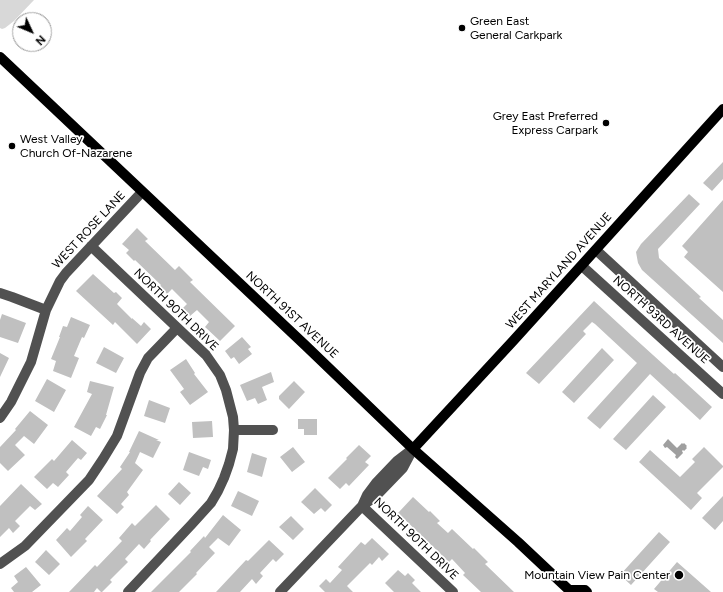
<!DOCTYPE html>
<style>
body{margin:0}
#map{position:relative;width:723px;height:592px;overflow:hidden;background:#fff;font-family:Figtree,sans-serif}
canvas{display:block}
.north{position:absolute;left:12px;top:12px;width:40px;height:40px;box-sizing:border-box;background:#fff;border:1px solid #999;border-radius:50%;rotate:134deg;font-size:11px;font-weight:700;line-height:16px;text-align:center;color:#000}
.north::after{content:'';display:block;margin:auto;width:14px;height:18px;background:#000;clip-path:polygon(50% 0,100% 100%,50% 72%,0 100%)}
</style>
<div id="map">
<canvas width="723" height="592"></canvas>
<div class="north">N</div>
</div>
<script>
const context = document.querySelector('canvas').getContext('2d');
context.lineJoin = 'round';
function paint(path, color) { context.fillStyle = color; context.fill(path, 'evenodd'); }
const shape = rows => new Path2D(rows.map(r => 'M' + r).join(''));
function strokePath(path, color, width, dash) { context.strokeStyle = color; context.lineWidth = width; context.lineCap = dash ? 'butt' : 'round'; context.setLineDash(dash || []); context.stroke(path); }
function drawText(font, color, halo, rows, align = 'center') {
  context.font = font + ' Figtree,sans-serif'; context.lineWidth = 3.5; context.setLineDash([]); context.textBaseline = 'middle'; context.strokeStyle = halo; context.fillStyle = color; for (const [text, x, y, turn = 0] of rows) {
    context.save(); context.translate(x, y); context.rotate((+turn || 0) * Math.PI / 180); context.textAlign = isNaN(turn) ? turn : align; if (halo) context.strokeText(text, 0, 0); context.fillText(text, 0, 0); context.restore();
  }
}
paint(shape([
 [0,0,34,0,14,21,5,28,2,29,0,28]
]), '#d8d8d8');
paint(shape([
 [668,439,677,448,682,443,683,444,684,443,687,446,686,447,687,448,684,451,683,450,682,451,683,453,677,459,675,457,676,455,667,447,665,448,663,445]
]), '#9f9f9f');
paint(shape([
 [723,162,723,179,712,191,703,183],
 [689,194,700,204,658,249,659,258,701,297,699,298,723,320,723,343,642,270,638,263,636,252,641,244],
 [723,200,723,292,684,257,688,252,682,246],
 [137,228,148,239,145,241,175,270,179,266,193,280,190,282,235,326,220,341,205,327,209,322,197,310,190,316,183,308,187,304,172,289,167,294,160,286,161,285,135,260,134,261,126,253,129,250,122,244],
 [93,274,114,293,116,292,122,298,117,304,132,319,132,318,141,326,144,322,151,329,137,344,115,322,113,325,76,291],
 [594,301,632,336,674,374,675,373,712,407,700,420,650,374,600,429,587,418,637,363,595,324,592,322,583,331,586,334,539,384,526,373],
 [2,314,26,323,18,343,0,337,0,320],
 [71,317,90,325,84,338,82,337,74,356,79,358,71,378,53,371,56,361,51,359,60,337,59,337,63,326,67,327],
 [242,337,251,347,248,349,252,354,239,364,234,357,231,359,225,351],
 [104,347,124,358,116,373,96,363],
 [602,348,614,360,574,403,562,392],
 [0,353,9,358,0,377],
 [186,359,195,373,194,374,208,392,190,405,180,392,184,389,170,370],
 [271,372,274,382,262,387,267,400,258,404,255,398,247,401,240,385],
 [47,379,66,390,54,412,35,401],
 [90,381,114,387,106,415,107,415,100,429,96,427,91,436,74,427,92,394,87,392],
 [294,381,305,392,289,409,279,399,279,396],
 [653,395,666,407,626,450,613,439],
 [149,400,170,408,165,423,144,416],
 [30,411,48,425,34,444,24,436,15,445,25,455,8,471,0,463,0,447,16,430,15,429],
 [298,419,317,419,317,435,304,435,304,429,298,429],
 [212,421,213,437,193,438,192,422],
 [139,431,159,440,156,440,161,442,153,458,140,452,135,463,143,470,127,492,129,495,121,504,124,507,117,514,97,496,122,469,120,467,130,452,129,452],
 [72,440,87,453,81,460,78,458,66,472,69,475,58,487,53,483,47,489,34,477,52,459,54,461],
 [359,445,371,456,365,462,369,465,349,486,346,483,340,489,328,478,347,459,346,458],
 [293,447,305,462,292,472,280,457],
 [704,447,723,466,723,467,697,493,702,498,691,510,639,462,650,450,680,477,695,462,692,459],
 [189,452,211,460,208,469,203,467,199,476,183,470],
 [252,453,267,458,262,477,247,472],
 [179,482,191,493,180,505,168,494],
 [21,484,42,504,35,510,30,506,15,521,20,526,13,533,9,528,0,537,0,506],
 [315,488,332,505,325,512,321,508,314,514,301,502],
 [238,491,259,501,252,516,231,506],
 [723,496,723,521,715,530,702,518],
 [413,497,429,512,430,511,440,521,437,523,448,533,452,529,473,549,474,548,488,562,485,564,514,592,481,592,463,575,465,573,452,559,449,562,398,513],
 [156,505,170,519,150,540,151,541,144,549,139,544,125,559,128,562,110,580,112,582,102,592,101,592,97,588,94,592,69,592,95,565,97,567,122,541,119,538,132,523,135,526],
 [88,506,103,520,85,539,87,541,71,557,56,540,67,528,70,531,82,517,80,515],
 [223,515,241,530,229,546,218,538,209,547,215,553,196,573,197,574,179,592,151,592,191,552,190,551,204,536,205,538],
 [291,516,304,529,293,540,279,527],
 [659,532,670,542,631,585,620,575],
 [372,538,389,554,382,561,379,557,372,565,370,563,347,586,353,592,325,592,319,586,326,579,330,583,342,570,338,567,361,542,365,545],
 [269,540,284,554,276,562,273,559,260,573,263,576,256,584,252,579,240,592,216,592,246,560,248,561],
 [46,550,60,564,49,575,35,562],
 [677,562,711,592,658,592,654,589],
 [26,567,41,585,32,592,14,592,11,588,18,582,14,576],
 [398,570,405,576,408,573,415,580,412,583,421,592,394,592,385,583]
]), '#c0c0c0');
strokePath(shape([
 [91,246,206,355,220,375,226,390,233,417,234,430,233,449,229,464,224,478,218,491,211,503,192,524,128,592],
 [596,250,723,367],
 [582,266,723,394],
 [0,293,12,297,46,310],
 [0,418,11,402,31,362,46,310,60,281,66,273,142,192],
 [234,430,273,430],
 [362,506,453,592],
 [362,506,367,495,376,483,397,461,410,451],
 [0,564,25,546,89,480,103,459,117,436,140,373,148,358,177,328],
 [280,592,362,506,375,497,403,468,413,449]
]), '#515151', 10);
strokePath(shape([
 [0,57,306,346,413,449,518,542,569,590,585,590,587,592],
 [413,449,513,341,723,109]
]), '#000', 10);
for (const [x, y, r, color] of [
 [462,28,4,"#000"],
 [606,123,4,"#000"],
 [12,146,4,"#000"],
 [679,575,5,"#000"]
]) { const dot = new Path2D(); dot.arc(x, y, r, 0, 2 * Math.PI); context.fillStyle = color; context.fill(dot); strokePath(dot, '#fff', 1.5); }
drawText('12px', '#000', '#fff', [
 ["Green East",470,21],
 ["General Carkpark",470,35],
 ["Grey East Preferred",598,116,"right"],
 ["Express Carpark",598,130,"right"],
 ["West Valley",20,139],
 ["Church Of-Nazarene",20,153],
 ["Mountain View Pain Center",670,575,"right"]
], 'left');
drawText('12px', '#000', '#fff', [
 ["WEST ROSE LANE",89,230,-47],
 ["WEST MARYLAND AVENUE",559,271,-48],
 ["NORTH 90TH DRIVE",176,310,44],
 ["NORTH 91ST AVENUE",292,315,43],
 ["NORTH 93RD AVENUE",661,320,42],
 ["NORTH 90TH DRIVE",416,539,44]
]);
</script>
